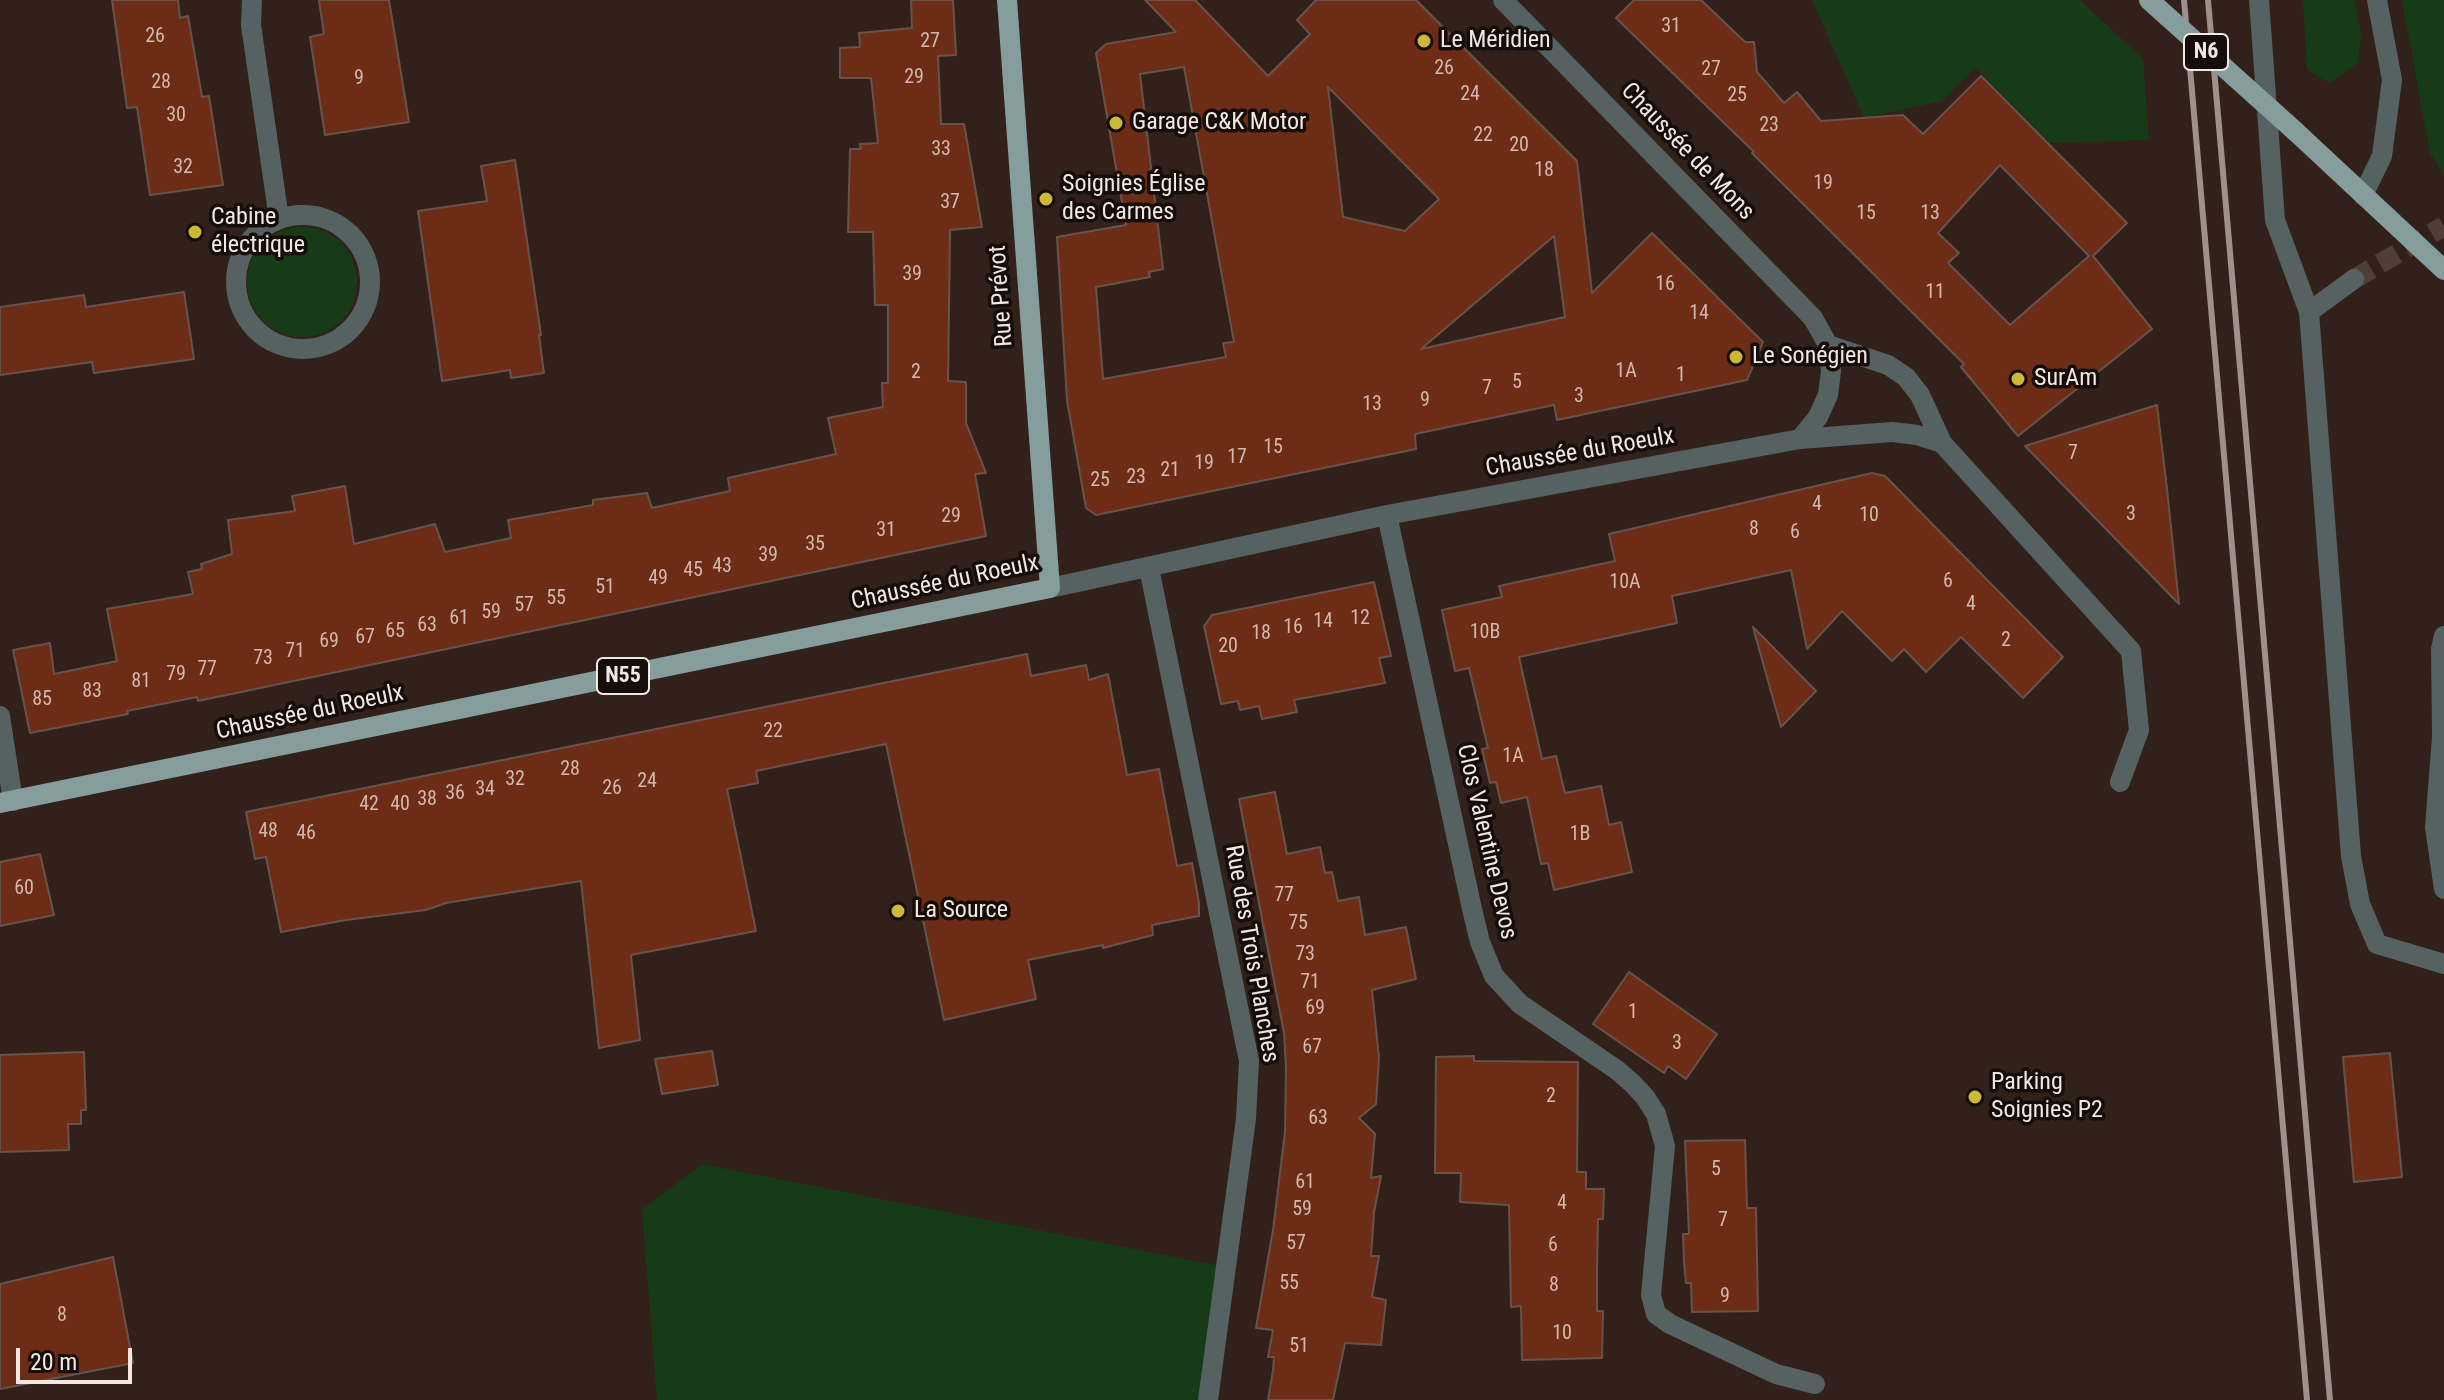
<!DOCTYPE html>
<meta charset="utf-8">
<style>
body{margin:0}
#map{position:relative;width:2444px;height:1400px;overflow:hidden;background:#32211a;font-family:"Roboto Condensed",sans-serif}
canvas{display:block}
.scale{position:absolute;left:16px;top:1348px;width:116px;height:36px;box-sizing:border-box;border:4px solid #f3e7e2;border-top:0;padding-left:10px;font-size:24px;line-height:28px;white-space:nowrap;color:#f3e7e2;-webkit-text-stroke:6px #150d09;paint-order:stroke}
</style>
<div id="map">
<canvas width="2444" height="1400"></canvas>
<div class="scale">20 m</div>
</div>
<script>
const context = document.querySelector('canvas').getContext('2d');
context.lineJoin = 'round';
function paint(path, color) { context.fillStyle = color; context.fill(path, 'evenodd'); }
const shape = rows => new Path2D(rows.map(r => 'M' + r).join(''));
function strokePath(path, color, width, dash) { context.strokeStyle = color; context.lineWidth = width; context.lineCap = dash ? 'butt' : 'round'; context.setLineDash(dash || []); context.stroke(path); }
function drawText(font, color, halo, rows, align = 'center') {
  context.font = font + ' "Roboto Condensed",sans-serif'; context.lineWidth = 7; context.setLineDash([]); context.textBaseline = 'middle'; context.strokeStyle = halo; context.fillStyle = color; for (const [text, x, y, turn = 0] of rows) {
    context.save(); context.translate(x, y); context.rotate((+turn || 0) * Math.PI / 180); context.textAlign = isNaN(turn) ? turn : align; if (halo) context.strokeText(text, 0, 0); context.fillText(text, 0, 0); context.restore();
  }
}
paint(shape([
 [1812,0,2080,0,2143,59,2149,140,2050,143,1975,68,1942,101,1864,118],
 [2303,0,2354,0,2361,33,2358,63,2330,83,2307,70],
 [2402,0,2444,0,2444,175,2430,153],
 '247 282a55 55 0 1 1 110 0a55 55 0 1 1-110 0Z',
 [702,1164,1225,1267,1208,1400,657,1400,642,1210]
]), '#173b17');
const building = shape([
 [112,0,178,0,180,18,188,16,202,97,209,96,223,185,150,195,137,107,127,108,112,0],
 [319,0,389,0,409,122,325,135,310,37,324,34,319,0],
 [911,0,953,0,956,55,938,56,941,124,964,124,982,227,950,230,948,381,966,382,966,423,986,473,975,474,986,536,198,701,197,697,127,711,128,714,30,733,13,650,50,643,54,674,117,661,107,609,193,594,188,572,202,569,201,564,232,554,228,520,295,511,292,496,345,486,354,544,435,524,445,552,511,538,508,520,593,505,593,500,647,493,652,508,730,491,728,478,836,454,828,418,883,407,882,383,888,383,888,305,875,305,873,232,848,232,850,149,861,149,860,144,878,143,871,78,840,78,840,48,860,47,859,33,912,28,911,0],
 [1145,0,1195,0,1268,76,1310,34,1297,20,1316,0,1416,0,1577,161,1592,293,1652,233,1763,342,1747,380,1557,420,1554,405,1415,434,1416,449,1096,515,1086,508,1067,400,1057,237,1126,225,1096,53,1106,44,1176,32,1145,0],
 [1184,67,1234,342,1223,343,1226,357,1103,379,1096,287,1150,277,1149,272,1163,269,1140,74,1184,67],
 [1328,87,1439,199,1405,231,1343,217,1328,87],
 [1554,236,1565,317,1421,349,1554,236],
 [1634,0,1701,0,1745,42,1754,42,1757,72,1784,103,1797,92,1821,121,1903,115,1923,134,1981,76,2127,223,2093,256,2152,329,2018,436,1961,367,1964,364,1752,153,1754,152,1616,18,1634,0],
 [2000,165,2089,256,2010,325,1948,263,1959,253,1938,233,2000,165],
 [515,160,541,335,539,335,544,373,511,378,510,370,442,381,418,211,487,201,481,166,515,160],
 [184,292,194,359,94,373,92,362,0,375,0,307,84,295,86,307,184,292],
 [2157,405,2167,489,2179,604,2025,446,2157,405],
 [1872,473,1885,476,2063,657,2023,698,1961,637,1926,672,1904,649,1892,661,1842,611,1807,649,1791,570,1672,596,1677,623,1519,657,1542,759,1556,756,1565,793,1601,786,1609,825,1621,822,1632,872,1554,890,1548,863,1541,864,1527,797,1501,803,1496,782,1490,783,1482,749,1488,748,1469,668,1455,671,1442,610,1502,597,1499,586,1615,561,1609,534,1872,473],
 [1374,582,1391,656,1379,658,1385,683,1294,700,1297,712,1262,719,1259,706,1240,710,1238,701,1221,704,1204,626,1212,615,1374,582],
 [1753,627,1816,691,1781,727,1770,688,1753,627],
 [1027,654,1031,676,1086,665,1089,680,1108,674,1127,775,1159,769,1177,866,1192,863,1199,903,1199,916,1152,925,1153,935,1103,948,1103,945,1028,960,1036,999,944,1020,886,744,756,771,758,783,727,789,756,931,631,955,640,1040,599,1048,581,881,446,903,426,910,346,920,281,932,266,857,255,859,246,812,1027,654],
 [1275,792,1287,854,1320,847,1325,873,1332,872,1338,901,1359,897,1365,935,1406,927,1416,979,1372,990,1379,1058,1376,1104,1359,1118,1375,1134,1371,1178,1381,1176,1374,1212,1371,1256,1379,1256,1372,1297,1386,1300,1381,1345,1345,1343,1333,1400,1268,1400,1273,1370,1274,1357,1268,1357,1273,1330,1256,1328,1273,1230,1285,1132,1286,1067,1284,1033,1239,799,1275,792],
 [40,854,54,915,0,926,0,862,40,854],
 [1629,972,1717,1034,1686,1079,1668,1066,1664,1073,1593,1024,1629,972],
 [712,1051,718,1085,662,1094,655,1059,712,1051],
 [84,1052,86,1110,81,1110,81,1124,68,1124,69,1150,0,1152,0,1055,84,1052],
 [2390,1053,2402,1177,2354,1182,2343,1057,2390,1053],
 [1474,1056,1474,1061,1578,1062,1577,1172,1586,1172,1586,1189,1604,1189,1603,1219,1598,1219,1597,1266,1597,1311,1603,1311,1602,1358,1522,1360,1521,1306,1511,1307,1509,1205,1460,1202,1461,1173,1435,1173,1436,1057,1474,1056],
 [1745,1140,1747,1208,1756,1208,1758,1311,1692,1312,1691,1283,1686,1283,1684,1262,1683,1234,1689,1234,1685,1141,1745,1140],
 [113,1257,133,1363,0,1389,0,1284,113,1257]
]);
paint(building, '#6d2c15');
strokePath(building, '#68534c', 2);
strokePath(shape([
 [2354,279,2444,226]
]), '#4f3f38', 20, [20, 10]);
strokePath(shape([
 [252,0,251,25,279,219],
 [2259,0,2275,220,2309,312,2351,856,2360,904,2377,944,2444,964],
 [2363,195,2382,156,2392,80,2377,0],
 '236 282a67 67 0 1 1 134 0a67 67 0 1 1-134 0Z',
 [2309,312,2354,279],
 [1828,345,1888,365,1906,377,1920,395,1942,443,2131,651,2139,730,2120,782],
 [1800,439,1892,432,1917,435,1942,443],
 [1387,515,1472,909,1480,942,1494,976,1520,1004,1617,1070,1633,1084,1645,1097,1656,1114,1665,1146,1651,1295,1656,1314,1670,1324,1776,1374,1815,1384],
 [1149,568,1249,1061,1246,1119,1208,1400],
 [1050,588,1387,515,1800,439,1818,417,1828,395,1831,371,1828,345,1813,318,1503,0],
 [2444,636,2441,649,2442,737,2435,827,2444,889],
 [0,716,13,801]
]), '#566161', 20);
strokePath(shape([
 [2295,131,2444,270],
 [0,803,1050,588,1007,0]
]), '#869d9d', 20);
strokePath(shape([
 [2184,0,2307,1400],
 [2208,0,2330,1400]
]), '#9e908a', 6);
strokePath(shape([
 [2149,0,2295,131]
]), '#869d9d', 20);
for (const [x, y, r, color] of [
 [1424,41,8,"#ceb837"],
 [1116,123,8,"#ceb837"],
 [1046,199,8,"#ceb837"],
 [195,232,8,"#ceb837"],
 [1736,357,8,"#ceb837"],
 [2018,379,8,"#ceb837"],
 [898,911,8,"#ceb837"],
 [1975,1097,8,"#ceb837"]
]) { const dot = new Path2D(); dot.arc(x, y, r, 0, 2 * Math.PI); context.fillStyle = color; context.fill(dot); strokePath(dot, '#150d09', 3); }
drawText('20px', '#d2b8af', null, [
 ["31",1671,27],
 ["26",155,37],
 ["27",930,42],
 ["26",1444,69],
 ["27",1711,70],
 ["29",914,78],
 ["9",359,79],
 ["28",161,83],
 ["24",1470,95],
 ["25",1737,96],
 ["30",176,116],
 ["23",1769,126],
 ["22",1483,136],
 ["20",1519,146],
 ["33",941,150],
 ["32",183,168],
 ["18",1544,171],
 ["19",1823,184],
 ["37",950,203],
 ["15",1866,214],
 ["13",1930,214],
 ["39",912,275],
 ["16",1665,285],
 ["11",1935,293],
 ["14",1699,314],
 ["1A",1626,372],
 ["2",916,373],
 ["1",1681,376],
 ["5",1517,383],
 ["7",1487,389],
 ["3",1579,397],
 ["9",1425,401],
 ["13",1372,405],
 ["15",1273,448],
 ["7",2073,454],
 ["17",1237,458],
 ["19",1204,464],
 ["21",1170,471],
 ["23",1136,478],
 ["25",1100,481],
 ["4",1817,505],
 ["3",2131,515],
 ["10",1869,516],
 ["29",951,517],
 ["8",1754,530],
 ["31",886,531],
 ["6",1795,533],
 ["35",815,545],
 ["39",768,556],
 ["43",722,567],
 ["45",693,571],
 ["49",658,579],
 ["6",1948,582],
 ["10A",1625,583],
 ["51",605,588],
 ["55",556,599],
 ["4",1971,605],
 ["57",524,606],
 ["59",491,613],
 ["61",459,619],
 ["12",1360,619],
 ["14",1323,622],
 ["63",427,626],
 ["16",1293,628],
 ["65",395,632],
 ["10B",1485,633],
 ["18",1261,634],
 ["67",365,638],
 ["2",2006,641],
 ["69",329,642],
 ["20",1228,647],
 ["71",295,652],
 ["73",263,659],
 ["77",207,670],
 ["79",176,675],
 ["81",141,682],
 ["83",92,692],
 ["85",42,700],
 ["22",773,732],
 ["1A",1513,757],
 ["28",570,770],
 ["32",515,780],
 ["24",647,782],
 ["26",612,789],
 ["34",485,790],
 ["36",455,794],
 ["38",427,800],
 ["42",369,805],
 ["40",400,805],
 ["48",268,832],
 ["46",306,834],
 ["1B",1580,835],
 ["60",24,889],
 ["77",1284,896],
 ["75",1298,924],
 ["73",1305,955],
 ["71",1310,983],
 ["69",1315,1009],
 ["1",1633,1013],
 ["3",1677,1044],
 ["67",1312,1048],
 ["2",1551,1097],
 ["63",1318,1119],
 ["5",1716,1170],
 ["61",1305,1183],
 ["4",1562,1204],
 ["59",1302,1210],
 ["7",1723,1221],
 ["57",1296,1244],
 ["6",1553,1246],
 ["55",1289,1284],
 ["8",1554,1286],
 ["9",1725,1297],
 ["8",62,1316],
 ["10",1562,1334],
 ["51",1299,1347]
]);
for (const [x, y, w] of [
 [2206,52,44],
 [623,676,52]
]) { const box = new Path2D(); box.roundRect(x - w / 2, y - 18, w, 36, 6); context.fillStyle = '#150d09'; context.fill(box); strokePath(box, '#f3e7e2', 2); }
drawText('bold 22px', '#f3e7e2', null, [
 ["N6",2206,52],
 ["N55",623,676]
]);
drawText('24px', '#f3e7e2', '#150d09', [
 ["Le Méridien",1440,41],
 ["Garage C&K Motor",1132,123],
 ["Soignies Église",1062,185],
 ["des Carmes",1062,213],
 ["Cabine",211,218],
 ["électrique",211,246],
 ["Le Sonégien",1752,357],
 ["SurAm",2034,379],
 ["La Source",914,911],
 ["Parking",1991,1083],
 ["Soignies P2",1991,1111]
], 'left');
drawText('24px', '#f3e7e2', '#150d09', [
 ["Chaussée de Mons",1687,152,46],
 ["Rue Prévot",1002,296,-94],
 ["Chaussée du Roeulx",1580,453,-10],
 ["Chaussée du Roeulx",945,583,-12],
 ["Chaussée du Roeulx",310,713,-12],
 ["Clos Valentine Devos",1486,842,77],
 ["Rue des Trois Planches",1251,954,80]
]);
</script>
